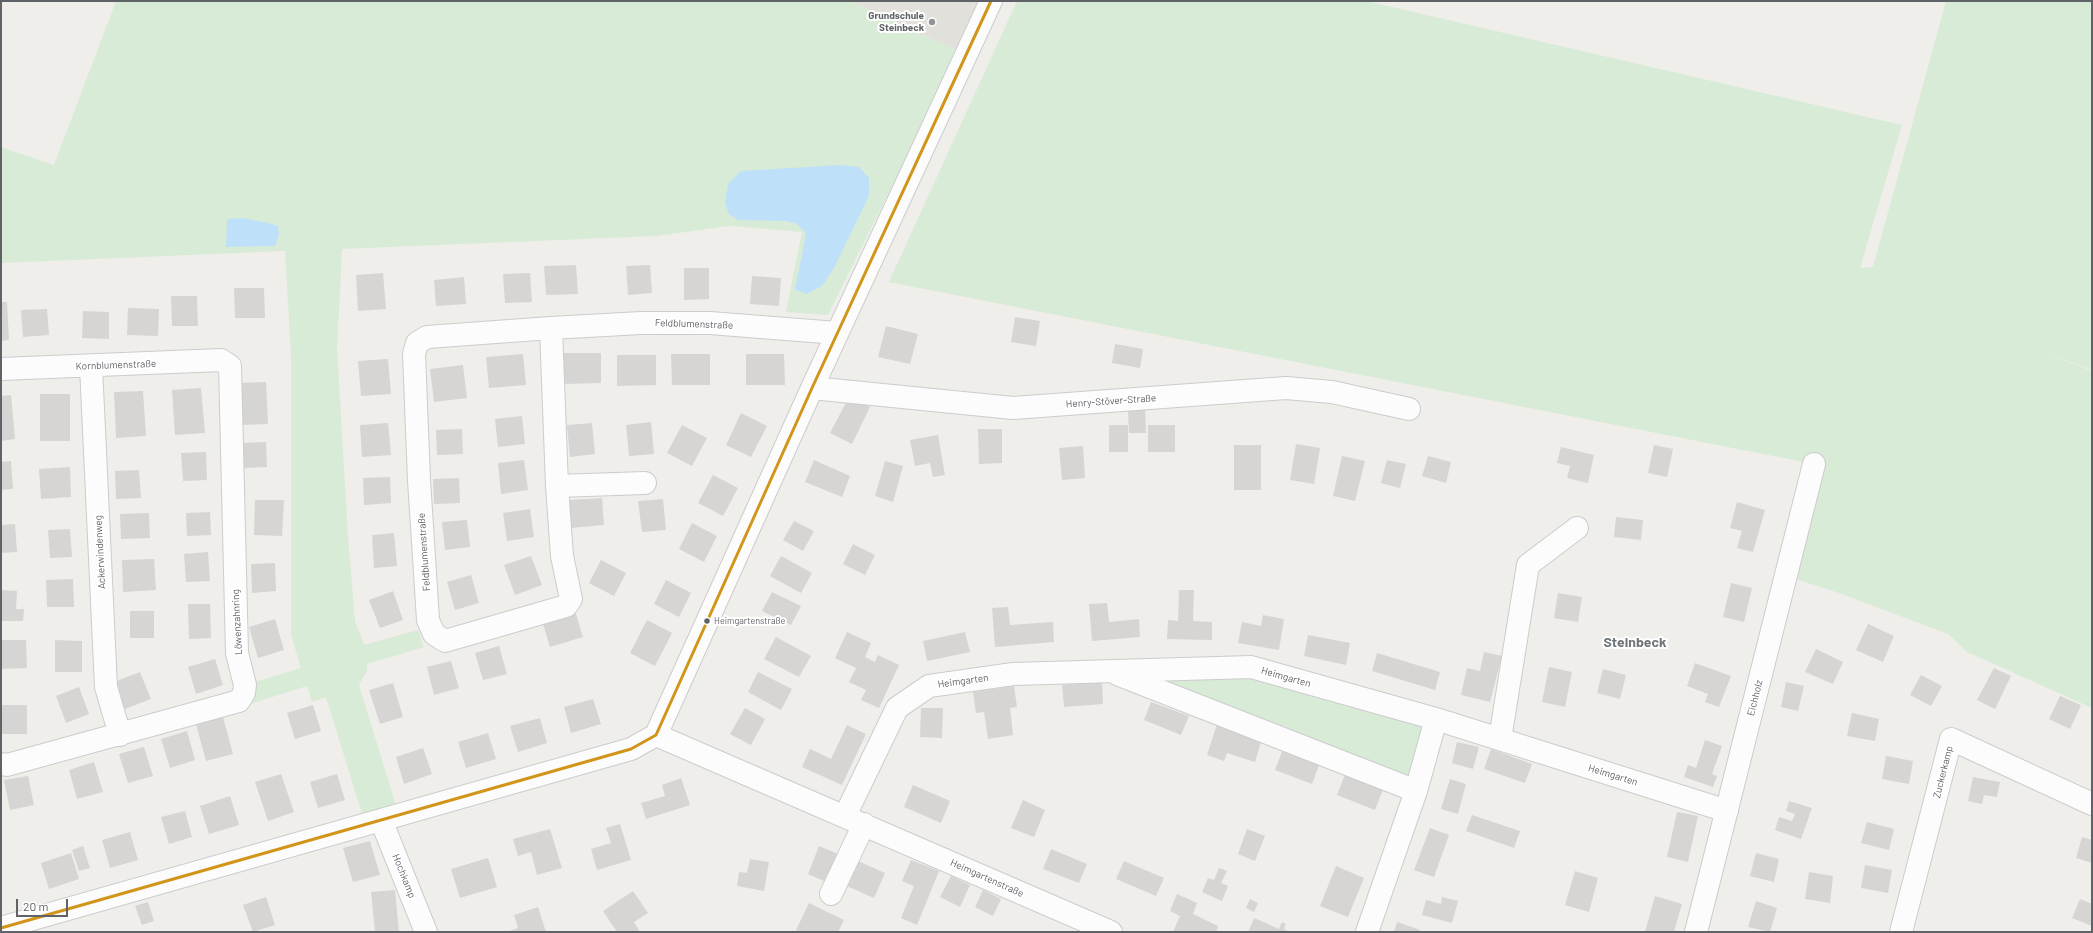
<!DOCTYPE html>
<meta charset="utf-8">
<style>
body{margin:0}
#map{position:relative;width:2093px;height:933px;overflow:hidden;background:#efeeea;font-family:Barlow,sans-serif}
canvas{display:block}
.frame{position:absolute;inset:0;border:2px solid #5f6368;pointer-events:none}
.scale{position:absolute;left:16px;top:899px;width:52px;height:18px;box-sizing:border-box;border:2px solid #5f6368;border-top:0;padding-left:5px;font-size:12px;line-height:14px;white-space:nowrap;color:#5f6368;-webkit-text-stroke:3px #fff;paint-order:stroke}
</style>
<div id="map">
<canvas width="2093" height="933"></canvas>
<div class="frame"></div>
<div class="scale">20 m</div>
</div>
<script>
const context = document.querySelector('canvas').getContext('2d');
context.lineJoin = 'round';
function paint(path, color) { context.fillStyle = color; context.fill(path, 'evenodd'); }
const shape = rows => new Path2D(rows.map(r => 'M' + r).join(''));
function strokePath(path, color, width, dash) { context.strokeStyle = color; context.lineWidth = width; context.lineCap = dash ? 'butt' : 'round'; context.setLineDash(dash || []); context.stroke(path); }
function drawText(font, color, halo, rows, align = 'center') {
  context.font = font + ' Barlow,sans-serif'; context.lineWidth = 4; context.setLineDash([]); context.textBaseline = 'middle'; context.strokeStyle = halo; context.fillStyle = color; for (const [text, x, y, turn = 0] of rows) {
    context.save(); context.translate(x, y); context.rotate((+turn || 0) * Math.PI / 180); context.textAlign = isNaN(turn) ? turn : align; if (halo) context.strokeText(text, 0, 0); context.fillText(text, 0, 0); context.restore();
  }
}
paint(shape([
 [850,1,980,1,955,50]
]), '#e2e0da');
paint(shape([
 [116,1,850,1,955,50,904,162,828,315,786,312,802,232,730,226,656,236,342,249,337,349,348,536,355,621,364,645,418,630,424,647,367,664,367,671,359,685,399,815,365,824,326,697,312,702,307,686,250,704,245,685,301,668,291,635,291,356,285,251,1,263,1,147,54,165],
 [1017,1,1366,1,1902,125,1860,268,1873,267,1946,1,2092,1,2092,370,2035,349,2092,371,2092,708,1967,652,1948,634,1839,593,1786,576,1814,464,889,282],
 [1251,667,1436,719,1416,791,1108,671]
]), '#d8ebd6');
paint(shape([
 [839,165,859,167,869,178,869,196,834,268,822,286,807,294,795,290,806,233,797,224,786,221,738,220,729,214,725,203,728,184,741,171],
 [242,218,269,223,278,226,279,234,275,246,226,247,227,219]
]), '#bfe0f9');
paint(shape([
 [576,265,578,294,546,295,544,266],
 [650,265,652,293,628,295,626,266],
 [684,268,709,268,709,299,684,300],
 [383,273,386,309,358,311,356,275],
 [530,273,532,302,505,303,503,274],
 [752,276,781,278,779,306,750,304],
 [464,277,466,304,436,306,434,280],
 [234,288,264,288,265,318,235,318],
 [171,296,197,296,198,326,172,326],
 [1,302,7,302,9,340,1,341],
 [128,308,159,309,158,336,127,335],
 [47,309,49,335,23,337,21,310],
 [83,311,109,312,109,339,82,338],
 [1015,317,1040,321,1036,346,1011,342],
 [886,326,918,334,910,364,878,357],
 [1115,344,1143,349,1140,368,1112,363],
 [562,353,601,353,601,383,563,384],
 [523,354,526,385,489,388,486,357],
 [671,354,710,354,710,385,672,385],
 [746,354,784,354,785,385,746,385],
 [617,355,656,355,656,385,617,386],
 [388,359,391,394,361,396,358,361],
 [463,365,467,398,434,402,430,369],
 [266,382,268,424,241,425,239,383],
 [201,388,205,433,175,435,172,390],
 [143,391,146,436,116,438,114,392],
 [40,394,70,394,70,441,40,441],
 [11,395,15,439,1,441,1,396],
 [849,397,870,407,852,444,830,433],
 [1145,409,1146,433,1129,433,1128,410],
 [741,413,767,426,751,457,726,445],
 [522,416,525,444,498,447,495,419],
 [651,422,654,454,629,456,626,425],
 [388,423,391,455,362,457,360,425],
 [592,423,595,454,570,457,567,425],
 [682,425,707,438,692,466,667,453],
 [1109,425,1128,425,1128,452,1109,452],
 [1148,425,1175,425,1175,452,1148,452],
 [462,429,463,454,437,455,436,430],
 [978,429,1002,429,1002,463,979,464],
 [938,435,945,475,933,477,930,463,915,466,910,440],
 [266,442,267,467,242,468,241,443],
 [1296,444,1320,448,1314,484,1290,480],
 [1234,445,1261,445,1261,490,1234,490],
 [1654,445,1673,449,1667,477,1648,473],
 [1083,446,1085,478,1062,480,1059,448],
 [1561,447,1594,455,1588,483,1567,478,1570,466,1557,463],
 [206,452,207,480,183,481,181,453],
 [1342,456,1365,461,1355,501,1333,496],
 [1428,456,1451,462,1446,483,1422,476],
 [524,460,528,490,501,494,498,463],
 [814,460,850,476,842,497,805,482],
 [1387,460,1406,464,1400,488,1381,483],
 [11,461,13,489,1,490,1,462],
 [885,461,903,466,893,502,875,496],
 [70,467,71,497,41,499,39,469],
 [139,470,141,498,116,499,115,471],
 [713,475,738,488,723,516,698,503],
 [390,477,391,503,364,505,363,478],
 [459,478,460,503,434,504,433,479],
 [602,498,604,525,571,528,569,500],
 [663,499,666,530,642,532,638,501],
 [255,500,284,500,282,536,254,535],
 [1737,502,1765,510,1753,552,1737,548,1742,531,1730,528],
 [530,509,534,537,507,541,503,513],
 [210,512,211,535,187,536,186,513],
 [149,513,150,538,121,539,120,514],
 [1616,517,1643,520,1641,540,1614,537],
 [467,520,470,547,445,550,442,522],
 [794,521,814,531,803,551,783,540],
 [692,523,717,536,704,562,679,549],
 [15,524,17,552,1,553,1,525],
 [70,529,72,557,50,558,48,530],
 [394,533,397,566,374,568,372,535],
 [853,544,875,555,865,575,843,564],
 [208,552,210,581,186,582,184,554],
 [531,556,542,585,515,595,504,565],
 [781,556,812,573,801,593,770,576],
 [154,559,156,590,123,592,122,560],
 [601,560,626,573,614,596,589,583],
 [275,563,276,591,252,593,251,564],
 [471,575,479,603,455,610,447,582],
 [73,579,74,607,47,607,46,580],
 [666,580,691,593,679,617,654,604],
 [1731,583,1752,588,1744,622,1723,617],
 [1,590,17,591,16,609,24,609,23,621,1,621],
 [1179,590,1194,590,1193,621,1212,622,1212,640,1167,639,1168,620,1178,621],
 [393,591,403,620,380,628,369,600],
 [772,592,801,606,791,625,762,611],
 [1558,593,1582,597,1578,622,1554,618],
 [1107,603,1109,622,1139,619,1140,637,1092,641,1089,604],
 [188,604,210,604,211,638,189,639],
 [1008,607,1010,625,1053,622,1054,642,995,647,992,608],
 [130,611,154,611,154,638,130,638],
 [575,611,583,637,550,647,542,621],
 [1263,615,1284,619,1279,650,1238,643,1242,622,1261,626],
 [275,619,284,650,258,658,249,627],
 [647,620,672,633,655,666,630,653],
 [1868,624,1894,636,1883,662,1856,650],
 [847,632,871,643,865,657,875,662,878,655,899,665,879,708,861,700,866,690,849,682,856,668,835,658],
 [965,632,970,652,927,661,923,641],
 [1308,635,1350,643,1346,665,1304,656],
 [776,637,811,656,799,677,764,659],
 [1,640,26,640,27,668,1,669],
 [55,640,82,641,82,672,55,672],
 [499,646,507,674,483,680,475,653],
 [1816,649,1843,662,1833,684,1805,672],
 [1484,652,1502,656,1490,702,1461,695,1467,668,1480,671],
 [1377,653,1440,672,1435,690,1372,671],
 [215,659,223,685,196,694,188,667],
 [451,661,459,688,434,695,427,667],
 [1695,663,1731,676,1719,707,1705,702,1708,694,1687,686],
 [1549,667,1572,672,1565,707,1542,702],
 [1994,668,2011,676,1995,709,1977,700],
 [1603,669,1626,675,1620,699,1597,693],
 [140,672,151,699,125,709,114,682],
 [758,672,792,689,781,710,748,692],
 [1921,675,1942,686,1931,706,1910,695],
 [1102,682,1103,704,1064,707,1062,685],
 [1786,682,1804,686,1798,711,1781,707],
 [393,683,403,717,380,724,369,690],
 [1014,686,1017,707,1010,708,1013,735,988,739,984,712,976,713,973,692],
 [79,687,89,714,66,723,56,696],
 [2060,696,2081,705,2070,729,2049,719],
 [593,699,601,724,571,733,564,707],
 [1151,702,1189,716,1181,735,1144,720],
 [1,705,27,705,27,734,1,734],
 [313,705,321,731,295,739,287,713],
 [745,708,765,719,751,745,730,734],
 [921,708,943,708,942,738,920,737],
 [1852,713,1879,719,1875,741,1847,736],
 [223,717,233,754,206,761,196,724],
 [540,718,547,743,518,752,510,726],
 [1217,724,1262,739,1255,762,1227,753,1224,761,1207,755],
 [847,725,866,734,842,785,802,767,810,749,831,759],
 [187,731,195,760,170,768,161,739],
 [488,733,496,759,466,768,458,742],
 [1705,740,1722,746,1712,774,1717,776,1713,787,1684,777,1688,765,1696,768],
 [1457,742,1479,747,1473,769,1452,763],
 [144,747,153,776,128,783,119,754],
 [423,748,432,774,404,784,396,757],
 [1283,749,1320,763,1312,784,1275,770],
 [1491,749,1532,764,1525,783,1484,769],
 [1886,756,1913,761,1909,784,1882,779],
 [94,762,103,792,77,799,69,770],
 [1346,772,1384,787,1375,810,1337,795],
 [281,774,294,812,268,821,255,782],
 [337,774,345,800,318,808,310,782],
 [28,776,34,805,10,810,4,780],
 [1973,777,2000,782,1997,797,1984,795,1982,804,1968,801],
 [681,778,690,805,646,819,641,803,665,796,662,785],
 [1450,779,1466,784,1458,814,1441,809],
 [913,785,950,801,941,823,904,807],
 [230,796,239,825,209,834,200,806],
 [1023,800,1045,810,1034,837,1011,828],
 [1789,801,1812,808,1801,839,1775,830,1779,817,1792,821,1795,814,1786,811],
 [185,811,192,837,169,844,161,817],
 [1677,812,1698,816,1688,862,1667,857],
 [1472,815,1520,831,1514,848,1466,831],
 [1867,822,1894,829,1889,850,1861,843],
 [620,824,631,860,597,870,591,849,611,843,606,828],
 [1430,828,1449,835,1434,877,1414,870],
 [550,829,562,868,537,875,531,852,518,856,513,839],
 [1247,829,1265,836,1255,861,1238,854],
 [130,832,138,860,110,868,102,840],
 [2082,837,2092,840,2092,863,2076,858],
 [370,841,380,875,353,882,343,848],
 [83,846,90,868,79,871,72,850],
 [819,846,843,856,836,874,829,871,824,881,808,874],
 [1051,849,1087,864,1079,883,1043,869],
 [71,853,79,879,49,889,41,863],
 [1756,853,1779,859,1774,882,1750,876],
 [488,858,497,887,460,898,451,869],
 [750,859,769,862,764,891,737,886,739,872,747,873],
 [911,860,939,871,917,925,901,918,914,886,902,881],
 [858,861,885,873,874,898,847,886],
 [1124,861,1164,878,1156,896,1116,879],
 [1865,865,1892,870,1888,893,1861,888],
 [1336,866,1364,878,1348,917,1320,906],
 [1219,868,1227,871,1221,883,1228,886,1222,901,1202,892,1208,878,1214,880],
 [1575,871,1598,878,1589,912,1565,905],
 [1809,872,1833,876,1830,903,1805,899],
 [951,876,970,885,960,907,940,897],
 [395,890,399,932,375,932,371,892],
 [983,890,1001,899,993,916,975,907],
 [633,891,648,913,634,922,640,932,617,932,603,911],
 [1177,894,1197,903,1193,914,1218,926,1216,932,1173,932,1180,916,1170,911],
 [1655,896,1682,904,1674,932,1645,932],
 [266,897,275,925,253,932,243,905],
 [1442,897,1458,901,1452,923,1422,915,1426,900,1441,904],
 [1250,899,1258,903,1254,912,1246,908],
 [2080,899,2092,904,2092,926,2072,918],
 [1756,901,1777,908,1770,932,1748,927],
 [148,902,154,921,142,925,135,906],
 [809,903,844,920,838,932,801,932,796,930],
 [538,907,546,932,507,932,518,928,514,915],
 [1254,918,1279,929,1282,922,1286,924,1284,929,1289,932,1248,932],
 [1397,922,1420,930,1419,932,1394,932]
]), '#d6d5d3');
const minor = shape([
 [551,328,427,337,417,343,414,354,419,480,428,620,434,634,445,641,566,606,571,599,562,556,557,486,551,328,641,323,710,323,837,333],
 [91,366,106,687,120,735],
 [1,369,221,360,230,366,237,653,245,685,244,693,239,701,7,765,1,764],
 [812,388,1013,408,1286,388,1332,392,1409,409],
 [557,486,645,483],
 [1117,674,1416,791],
 [656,735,1111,932],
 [1500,739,1528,565,1577,528],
 [845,816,897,708,929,686,1013,674,1251,667,1436,719,1727,811],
 [381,820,426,932],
 [831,894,864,824],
 [1,928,631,749,656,735,812,388,991,1],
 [1367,932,1416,791,1436,719],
 [1696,932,1814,464],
 [1901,932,1951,739,2092,804]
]);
strokePath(minor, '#cbcccc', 24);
strokePath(minor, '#fdfcfc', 22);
strokePath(shape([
 [1,928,631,749,656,735,812,388,991,1]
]), '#d1951a', 3);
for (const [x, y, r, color] of [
 [932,22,4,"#919496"],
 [707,621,3.5,"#5f6368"]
]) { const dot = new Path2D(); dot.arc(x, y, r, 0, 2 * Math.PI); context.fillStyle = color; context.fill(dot); strokePath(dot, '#fff', 1.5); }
drawText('9px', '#5f6368', '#fff', [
 ["Heimgartenstraße",714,621]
], 'left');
drawText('bold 10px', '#5f6368', '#fff', [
 ["Grundschule",924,16],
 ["Steinbeck",924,28]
], 'right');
drawText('10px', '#5f6368', '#fff', [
 ["Feldblumenstraße",694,324,2],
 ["Kornblumenstraße",116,365,-2],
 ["Henry-Stöver-Straße",1111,401,-4],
 ["Ackerwindenweg",100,552,-93],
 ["Feldblumenstraße",424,552,-94],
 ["Löwenzahnring",237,622,-93],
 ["Heimgarten",1286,677,16],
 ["Heimgarten",963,681,-8],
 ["Eichholz",1755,698,-76],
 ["Zuckerkamp",1943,772,-76],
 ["Heimgarten",1613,775,17],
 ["Hochkamp",404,876,68],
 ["Heimgartenstraße",987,878,24]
]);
drawText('bold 14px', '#70757a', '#fff', [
 ["Steinbeck",1635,642]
]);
</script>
